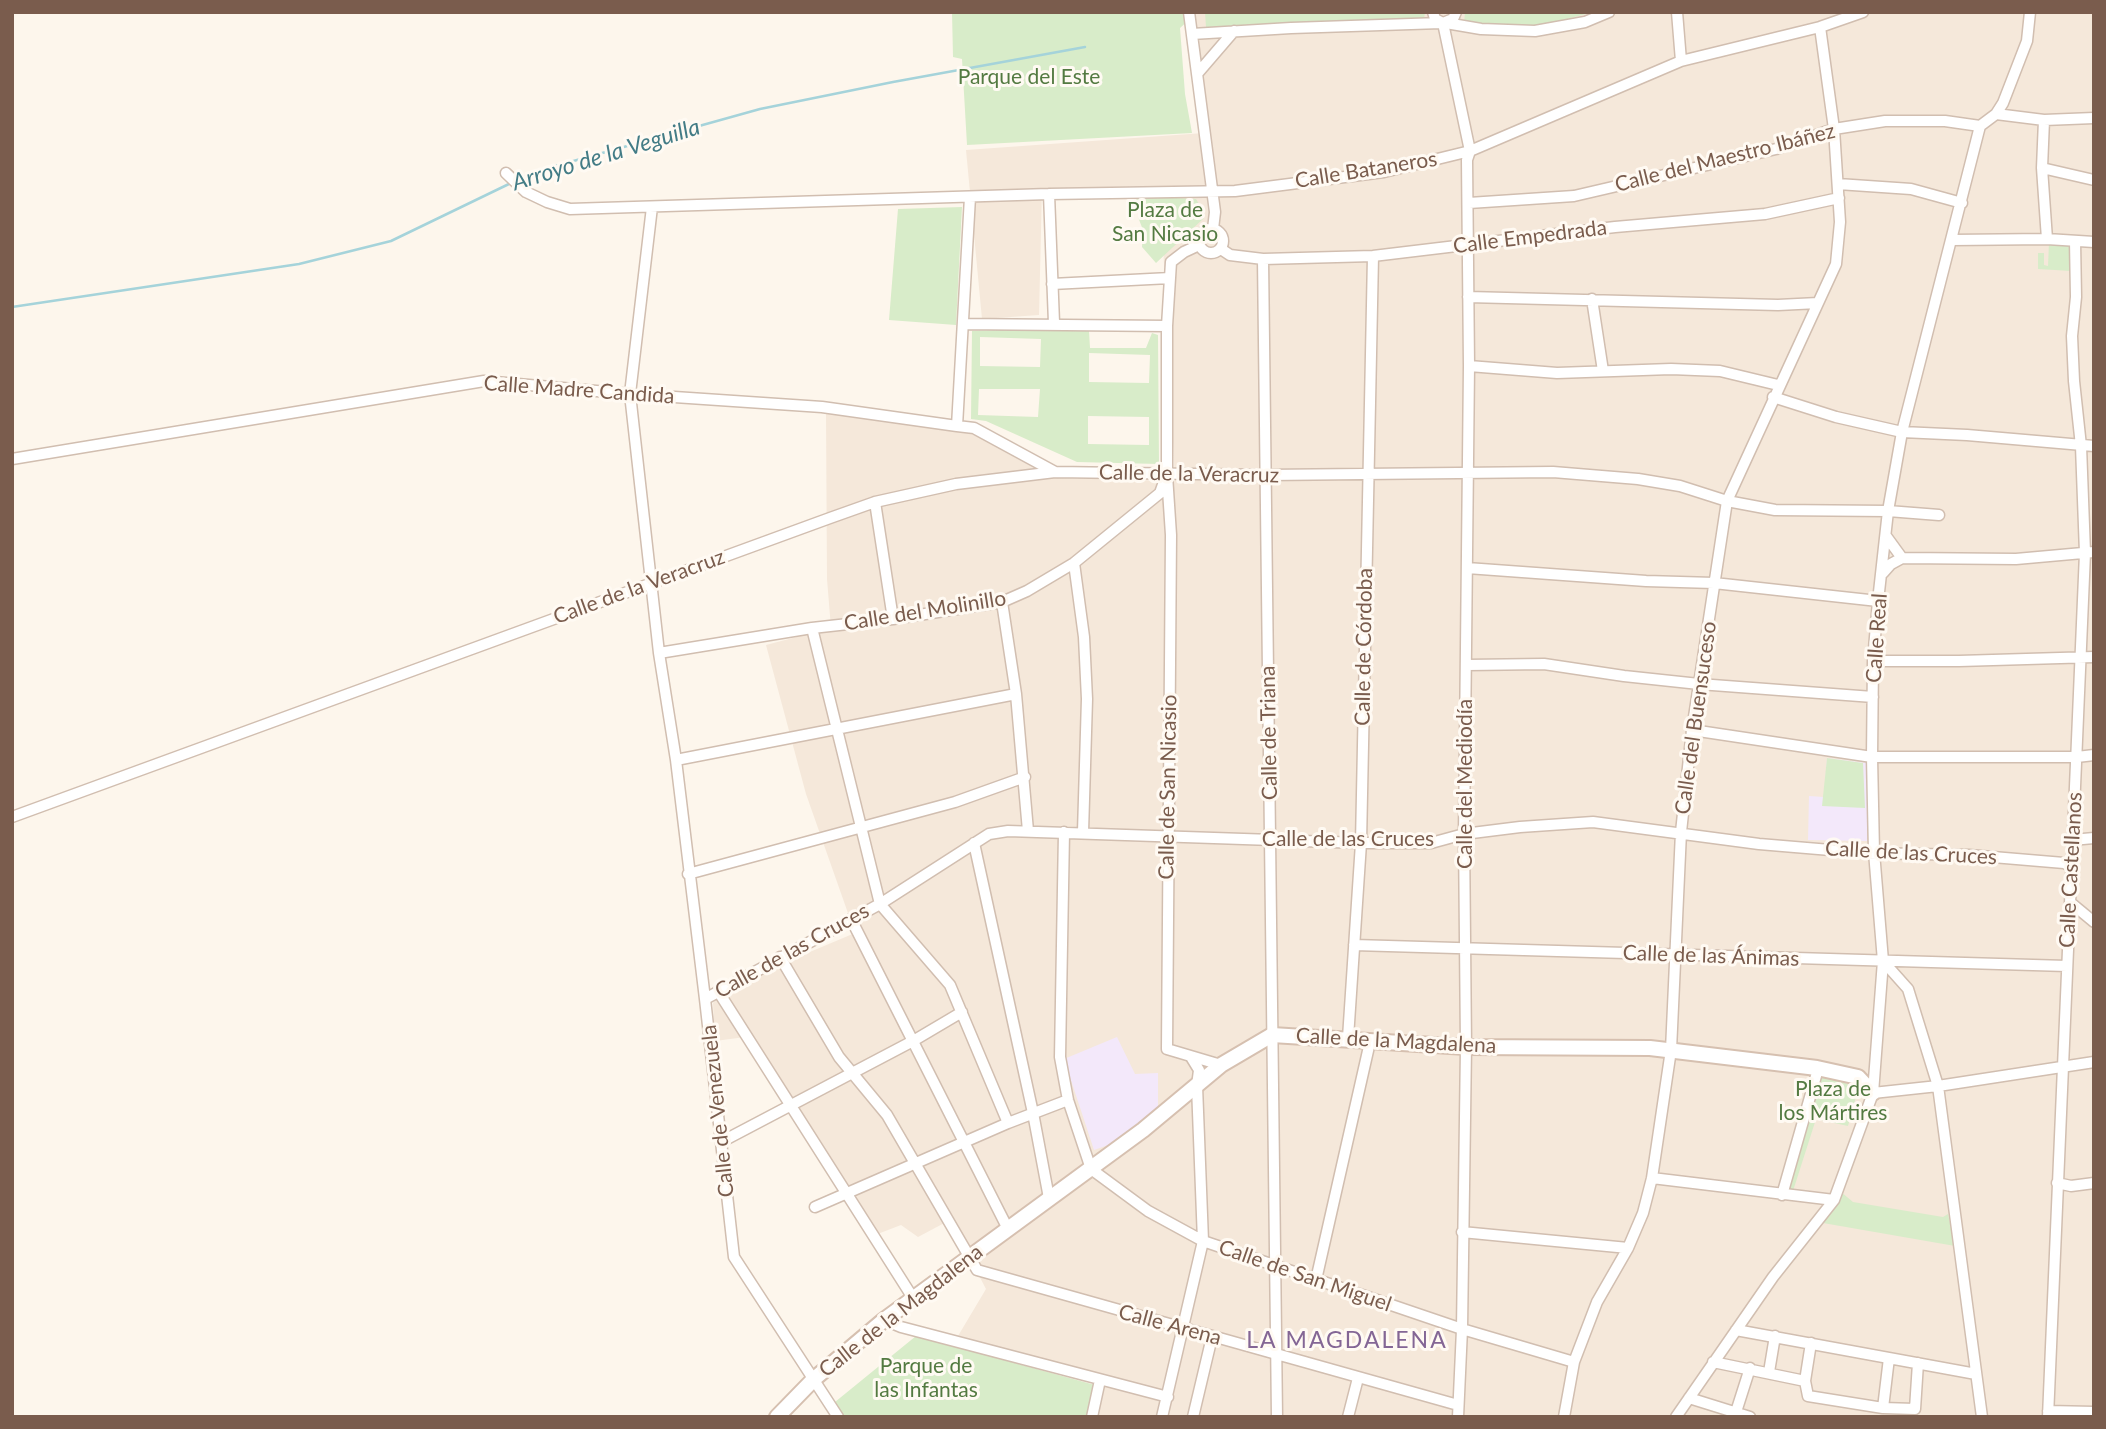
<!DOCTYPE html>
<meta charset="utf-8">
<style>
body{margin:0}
#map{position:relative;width:2106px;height:1429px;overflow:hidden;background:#fdf6ec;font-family:Lato,sans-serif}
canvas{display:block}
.frame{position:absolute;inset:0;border:14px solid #7a5c4d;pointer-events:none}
</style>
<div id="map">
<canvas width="2106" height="1429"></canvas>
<div class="frame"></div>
</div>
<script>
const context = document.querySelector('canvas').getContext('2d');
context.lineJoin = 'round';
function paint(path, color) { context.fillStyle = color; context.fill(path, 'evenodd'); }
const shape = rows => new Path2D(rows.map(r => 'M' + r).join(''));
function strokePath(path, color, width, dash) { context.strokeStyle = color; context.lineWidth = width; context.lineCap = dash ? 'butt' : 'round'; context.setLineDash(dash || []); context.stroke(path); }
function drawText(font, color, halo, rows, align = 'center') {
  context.font = font + ' Lato,sans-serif'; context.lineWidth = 6; context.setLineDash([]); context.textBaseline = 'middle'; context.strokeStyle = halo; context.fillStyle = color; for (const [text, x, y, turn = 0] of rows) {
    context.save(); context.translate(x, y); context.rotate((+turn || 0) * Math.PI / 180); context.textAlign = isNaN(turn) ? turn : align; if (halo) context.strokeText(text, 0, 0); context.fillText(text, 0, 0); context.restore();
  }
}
paint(shape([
 [1191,12,2094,12,2094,1417,1089,1417,1094,1376,958,1336,986,1289,950,1220,918,1237,901,1225,875,1235,852,1192,790,1100,753,1036,715,1041,713,1003,724,988,855,933,806,794,766,645,831,628,827,579,826,413,970,428,1057,478,1175,481,1160,186,1042,189,1039,315,982,319,966,150,1204,133]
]), '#f5e8da');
paint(shape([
 [1827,758,1867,763,1867,841,1808,840,1809,796,1824,797],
 [1117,1037,1135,1074,1158,1073,1158,1114,1117,1142,1094,1150,1064,1059]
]), '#f3e8fa');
paint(shape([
 [952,12,1180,12,1190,19,1180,28,1185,94,1192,133,967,145,962,59,953,57],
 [1205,12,1425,12,1424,20,1206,27],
 [1465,12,1593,12,1545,25,1516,26,1464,23],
 [1136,196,1196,199,1202,209,1204,218,1156,263,1142,247,1143,230,1138,217,1145,211,1145,206,1136,201],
 [962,207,956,325,889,320,898,209],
 [2049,242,2071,244,2071,271,2038,269,2038,253,2044,253,2044,265,2048,266],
 [1032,329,1089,331,1090,348,1146,348,1152,333,1158,335,1159,464,1077,462,986,421,971,419,972,331],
 [980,337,1041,339,1040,367,980,366],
 [1089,353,1150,355,1149,383,1089,382],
 [979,389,1040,389,1038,417,978,415],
 [1088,416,1149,417,1149,445,1088,444],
 [1827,758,1863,763,1865,808,1822,806],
 [1818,1077,1841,1081,1855,1088,1857,1093,1848,1126,1816,1119,1793,1191,1779,1189],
 [1841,1192,1853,1202,1943,1217,1948,1214,1955,1246,1823,1223],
 [916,1336,1095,1385,1087,1417,843,1417,835,1402]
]), '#d8ecc9');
strokePath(shape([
 [517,180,534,172,760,109,893,82,1085,47],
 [12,307,299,264,391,241,511,183]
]), '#a5d3da', 2.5);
const street = shape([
 [1189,12,1215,212,1213,229],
 [1433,12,1435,19,1443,23,1453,19,1456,12],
 [1677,12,1681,61],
 [1443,23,1470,151,1467,160,1469,366,1464,834,1466,1047,1462,1329,1458,1417],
 [1446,23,1481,29,1535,31,1585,22,1609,12],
 [1192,34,1291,28,1441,23],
 [1197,74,1234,31],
 [1996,114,2003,103,2027,41,2030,12],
 [2044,120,2042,168,2047,239],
 [2042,168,2094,180],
 [506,173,526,192,547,202,570,209,1049,194,1235,191,1384,172,1470,151,1681,61,1820,27,1863,12],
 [1838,184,1911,189,1962,203],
 [1049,194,1054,323],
 [1469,203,1574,196,1776,149,1834,129,1885,121,1945,121,1980,126],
 [652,207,630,394,659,653,676,760,705,999,734,1257,838,1417],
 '1199 241a12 12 0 1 1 24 0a12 12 0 1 1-24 0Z',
 [1952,240,2047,239,2094,242],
 [1199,245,1184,252,1171,262,1167,326,1167,475,1171,535,1167,1049,1221,1065],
 [1221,249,1230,255,1263,259,1373,256,1615,227,1765,214,1839,198],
 [1263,259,1277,1417],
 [1052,284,1170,278],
 [1468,297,1778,305,1818,303],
 [1592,299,1603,371],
 [963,324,1167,326],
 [1469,366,1557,373,1671,369,1720,371,1778,385],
 [1773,397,1836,417,1902,432,1967,435,2094,446],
 [957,426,970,197],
 [12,459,484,381,630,394,822,407,957,426,974,428,1055,472],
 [875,502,893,619],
 [1886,536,1902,558],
 [1074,563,1084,637,1087,699,1083,832],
 [1467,568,1646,581,1714,583,1878,601],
 [1883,573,1891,564,1902,558,2016,559,2094,552],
 [1002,602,1016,694,1028,831],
 [812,628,880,904,950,985,1008,1123],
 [659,653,812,628,893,619,1002,602,1027,591,1074,563,1160,493,1165,479],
 [1873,661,1959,661,2094,657],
 [1467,665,1544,664,1624,676,1699,684,1873,697],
 [1692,730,1872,757,2077,757,2094,755],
 [676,760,1016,694],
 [12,817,830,518,875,502,956,484,1055,472,1267,475,1553,472,1638,479,1680,486,1727,501,1775,510,1888,511,1939,515],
 [1064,832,1060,1057,1068,1100,1091,1169,1148,1211,1203,1241,1462,1329,1574,1362],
 [2072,840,2094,838],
 [974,843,1033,1113,1049,1198],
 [688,874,955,802,1025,777],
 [2071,903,2094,922],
 [851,919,1008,1229],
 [1354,945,2067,966],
 [780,957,839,1057,887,1115,977,1270,1458,1405],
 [1883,961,1908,989,1938,1086,1982,1417],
 [718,991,913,1298],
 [705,999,880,904,989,834,1008,831,1361,843,1431,843,1464,834,1520,827,1593,822,1759,844,1866,853,1969,855,2064,863,2072,867],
 [1348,1038,1361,843,1373,256],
 [1873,1093,1938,1086,2094,1062],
 [721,1142,913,1041,962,1012],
 [1652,1178,1834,1200],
 [2057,1183,2071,1186,2094,1183],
 [1782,1195,1818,1069],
 [815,1207,1008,1123,1068,1100],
 [1462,1232,1628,1248],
 [1316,1280,1370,1042],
 [884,1320,901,1327,1168,1397],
 [1736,1330,1976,1374],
 [1713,1362,1805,1381,1811,1343],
 [1769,1372,1775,1336],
 [1805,1381,1808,1396,1883,1408,1915,1409,1918,1363],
 [1689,1398,1750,1417],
 [1883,1408,1889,1358],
 [2048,1411,2094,1412],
 [1736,1412,1750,1368],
 [1092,1417,1100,1380],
 [1162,1417,1203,1241,1197,1086,1199,1070,1191,1057],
 [1193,1417,1212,1337],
 [1348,1417,1358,1378],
 [1564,1417,1574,1362,1597,1302,1628,1248,1643,1213,1652,1178,1671,1050,1681,832,1692,730,1727,501,1836,264,1840,222,1834,129,1820,27],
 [1676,1417,1773,1277,1834,1200,1873,1093,1883,961,1874,852,1872,757,1873,661,1878,601,1888,511,1902,432,1980,126,1996,114,2044,120,2094,118],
 [2048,1417,2085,553,2081,446,2074,381,2072,336,2076,297,2075,241]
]);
const secondary = shape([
 [777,1417,814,1379,884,1320,1143,1130,1221,1065,1272,1035,1466,1047,1650,1048,1817,1068,1858,1077,1873,1093]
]);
strokePath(street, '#d1beb0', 13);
strokePath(secondary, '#d6c0b0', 18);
strokePath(street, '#fff', 10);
strokePath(secondary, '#fff', 14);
drawText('21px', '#537a41', '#fffaf3', [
 ["Parque del Este",1029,77],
 ["Plaza de",1165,210],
 ["San Nicasio",1165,234],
 ["Plaza de",1833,1089],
 ["los Mártires",1833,1113],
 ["Parque de",926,1366],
 ["las Infantas",926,1390]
]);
drawText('21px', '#7a5c4d', '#fffaf3', [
 ["Calle del Maestro Ibáñez",1725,158,-14],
 ["Calle Bataneros",1366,170,-9],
 ["Calle Empedrada",1530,237,-7],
 ["Calle Madre Candida",579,390,4],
 ["Calle de la Veracruz",1189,474,1],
 ["Calle de la Veracruz",639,587,-20],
 ["Calle del Molinillo",925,611,-9],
 ["Calle Real",1877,638,-86],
 ["Calle de Córdoba",1364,647,-89],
 ["Calle del Buensuceso",1696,718,-82],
 ["Calle de Triana",1269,733,-91],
 ["Calle del Mediodía",1465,784,-90],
 ["Calle de San Nicasio",1168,787,-89],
 ["Calle de las Cruces",1348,839],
 ["Calle de las Cruces",1911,853,3],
 ["Calle Castellanos",2071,870,-87],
 ["Calle de las Cruces",792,951,-29],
 ["Calle de las Ánimas",1711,956,2],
 ["Calle de la Magdalena",1396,1041,3],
 ["Calle de Venezuela",718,1111,-96],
 ["Calle de San Miguel",1305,1276,19],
 ["Calle de la Magdalena",901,1311,-38],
 ["Calle Arena",1170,1325,15]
]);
drawText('italic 23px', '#437c86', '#fffaf3', [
 ["Arroyo de la Veguilla",606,155,-17]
]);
context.letterSpacing = '2px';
drawText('23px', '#846695', '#fffaf3', [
 ["LA MAGDALENA",1347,1341]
]);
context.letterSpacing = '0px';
</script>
